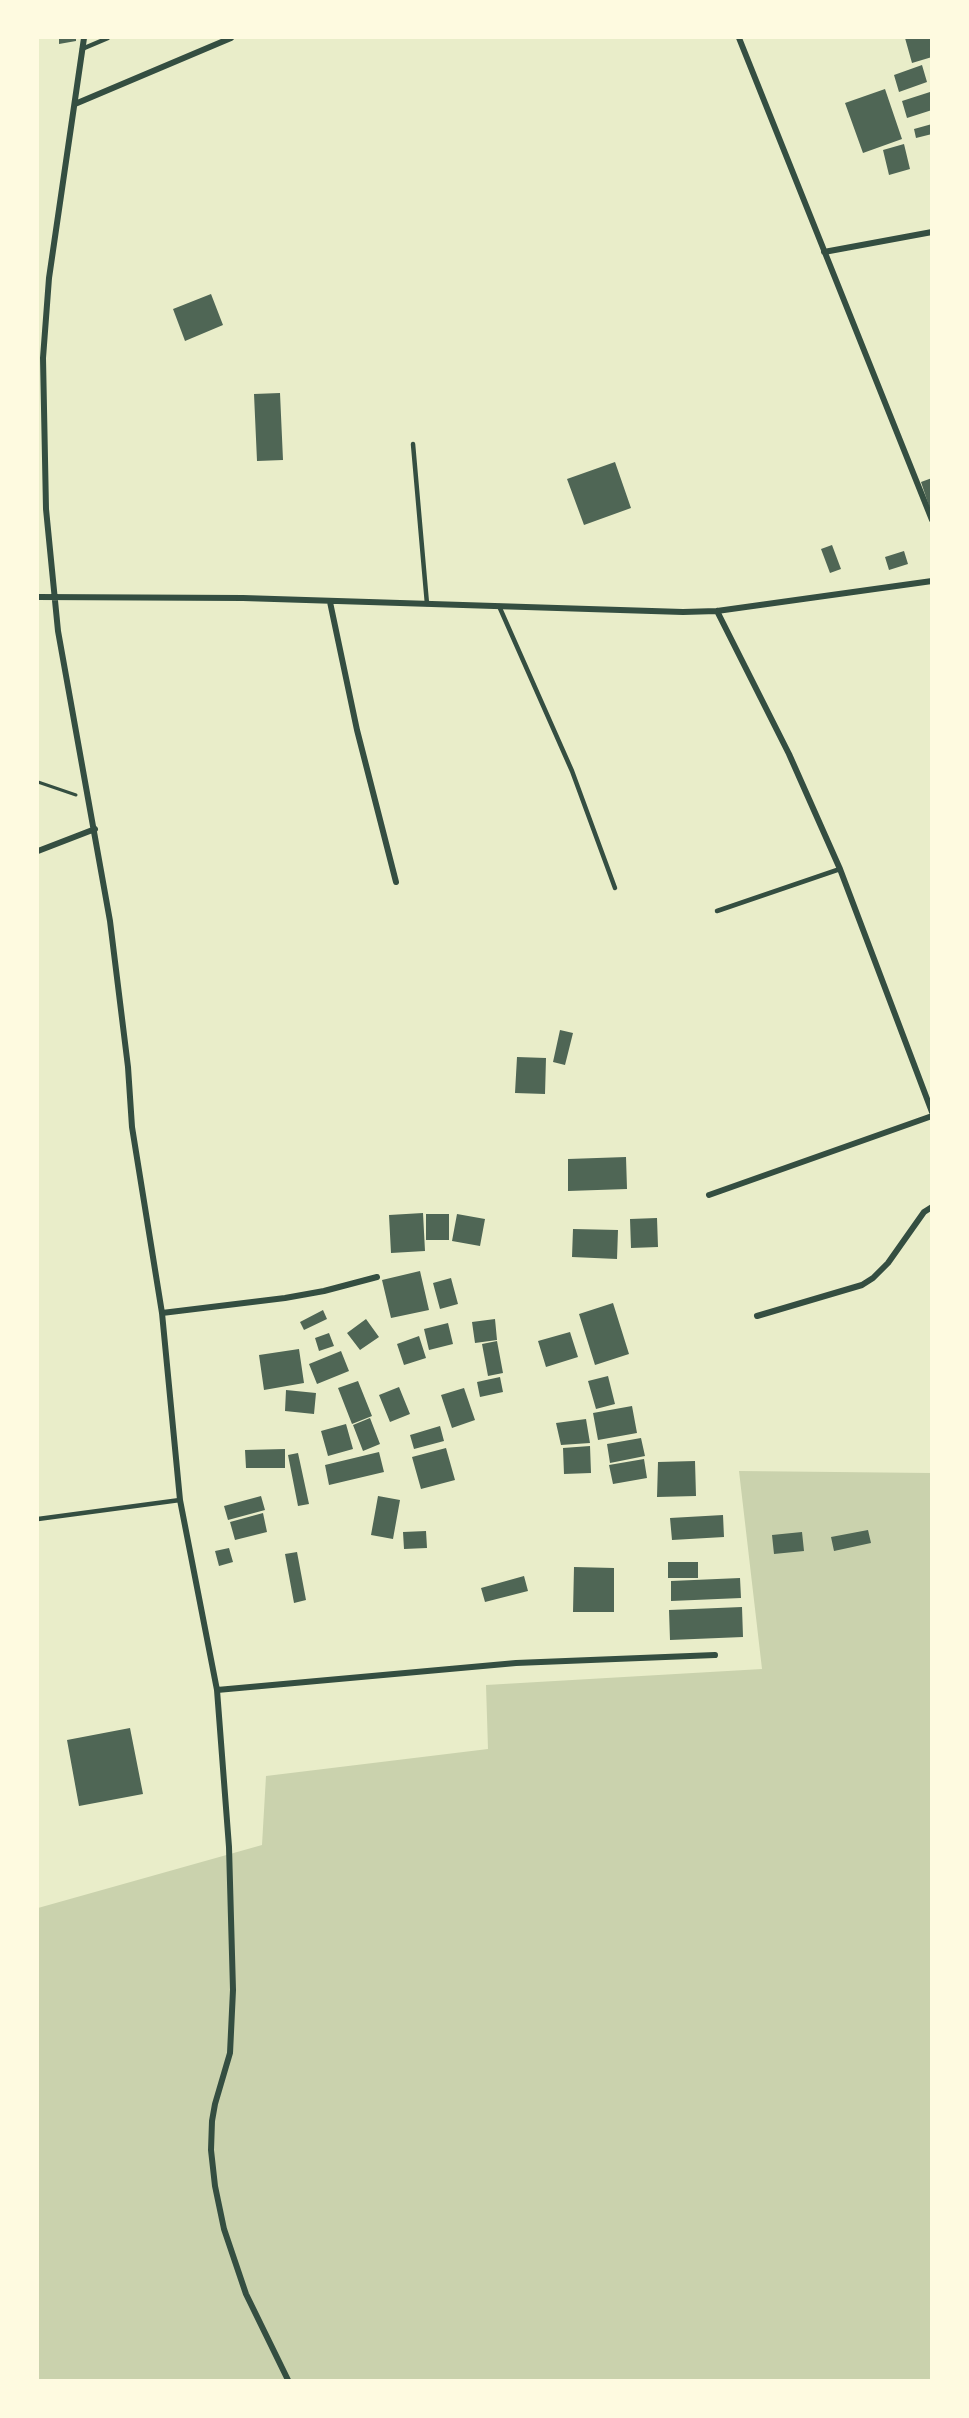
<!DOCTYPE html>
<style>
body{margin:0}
#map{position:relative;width:969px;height:2418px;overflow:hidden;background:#e9edc9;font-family:Lato,sans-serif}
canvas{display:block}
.frame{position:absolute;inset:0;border:39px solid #fefae0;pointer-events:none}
</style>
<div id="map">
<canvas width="969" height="2418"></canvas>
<div class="frame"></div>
</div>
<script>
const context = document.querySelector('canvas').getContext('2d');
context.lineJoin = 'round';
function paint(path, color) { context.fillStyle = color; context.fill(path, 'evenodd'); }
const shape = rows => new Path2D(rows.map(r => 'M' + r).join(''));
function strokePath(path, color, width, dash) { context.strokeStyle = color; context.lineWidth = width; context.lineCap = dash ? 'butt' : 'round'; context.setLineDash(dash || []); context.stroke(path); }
paint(shape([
 [739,1471,931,1473,931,2380,38,2380,38,1908,262,1845,266,1776,488,1749,486,1685,762,1669]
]), '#cad2ad');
paint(shape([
 [59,38,76,38,76,41,59,44],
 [905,38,932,38,932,57,912,63],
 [922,65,927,82,899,92,894,75],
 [885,89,902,139,863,153,845,103],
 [930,92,932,110,907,118,902,101],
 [932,124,932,134,916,138,914,129],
 [904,144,910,169,889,175,883,150],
 [211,294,223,325,185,341,173,309],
 [280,393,283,460,257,461,254,394],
 [615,462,631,508,584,525,567,479],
 [932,478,932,512,931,512,921,482],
 [832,545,841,569,830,573,821,549],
 [904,551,908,564,889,570,885,557],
 [560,1030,573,1033,565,1065,553,1062],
 [517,1057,546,1058,545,1094,515,1093],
 [626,1157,627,1189,568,1191,568,1159],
 [423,1213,425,1251,391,1253,389,1215],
 [426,1214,449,1214,449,1240,426,1240],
 [457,1214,485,1219,480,1246,452,1241],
 [657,1218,658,1247,631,1248,630,1219],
 [573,1229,618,1230,617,1259,572,1257],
 [420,1271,429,1310,391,1318,382,1280],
 [451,1278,458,1304,440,1309,433,1283],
 [613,1303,629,1354,595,1365,579,1314],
 [323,1310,327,1319,304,1330,300,1322],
 [366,1319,379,1337,360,1350,347,1333],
 [495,1319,497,1340,475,1343,472,1322],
 [448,1323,453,1344,429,1350,424,1329],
 [570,1332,578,1357,546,1367,538,1341],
 [329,1333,334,1346,319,1351,315,1338],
 [419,1336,426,1358,404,1365,397,1344],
 [497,1341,503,1373,488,1376,482,1344],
 [299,1349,304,1383,264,1390,259,1355],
 [341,1351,349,1371,317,1384,309,1364],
 [608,1376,615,1404,596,1409,588,1381],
 [500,1377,503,1392,480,1397,477,1382],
 [358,1381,372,1416,352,1424,338,1388],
 [399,1387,410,1414,390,1422,379,1395],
 [464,1388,475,1420,452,1428,441,1395],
 [286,1390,316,1393,314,1414,285,1411],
 [632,1406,637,1433,598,1440,593,1413],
 [370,1418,380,1444,363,1451,353,1425],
 [586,1419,590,1443,561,1445,556,1423],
 [346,1424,353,1449,328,1456,321,1431],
 [440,1426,444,1441,414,1449,410,1435],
 [641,1438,645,1456,610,1463,607,1444],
 [590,1446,591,1473,564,1474,563,1448],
 [446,1448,455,1480,421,1489,412,1457],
 [285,1449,285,1468,246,1468,245,1450],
 [379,1452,384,1472,329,1485,325,1465],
 [298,1453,309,1504,298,1506,288,1455],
 [644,1459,647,1478,613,1484,609,1465],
 [695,1461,696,1496,657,1497,658,1462],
 [261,1496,265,1510,228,1520,224,1506],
 [378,1496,400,1500,393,1539,371,1535],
 [263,1513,267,1532,235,1540,230,1522],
 [723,1515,724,1537,672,1540,670,1518],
 [868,1530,871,1543,834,1551,831,1537],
 [426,1531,427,1548,404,1549,403,1532],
 [802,1532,804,1551,774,1554,772,1535],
 [229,1548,233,1562,219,1566,215,1551],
 [297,1552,306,1600,294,1603,285,1554],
 [668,1562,698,1562,698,1578,668,1578],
 [574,1567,614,1568,614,1612,573,1612],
 [524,1576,528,1591,485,1602,481,1588],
 [740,1578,741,1598,671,1601,671,1581],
 [742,1607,743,1637,670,1640,669,1610],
 [130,1728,143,1794,79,1806,67,1740]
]), '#4f6655');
strokePath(shape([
 [38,782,76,795]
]), '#344e41', 3);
strokePath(shape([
 [82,49,108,38],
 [413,444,427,604],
 [499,606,572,771,615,888],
 [717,911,840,869],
 [38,1519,180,1500]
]), '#344e41', 4.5);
strokePath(shape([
 [84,38,49,278,43,358,46,509,58,631,110,921,128,1067,132,1127,162,1313,180,1500,217,1690,229,1847,233,1990,230,2053,215,2104,212,2121,211,2150,215,2186,224,2229,246,2294,288,2380],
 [739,38,932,520],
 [75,104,231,38],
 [824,252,932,232],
 [38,597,243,598,683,612,717,611,932,581],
 [330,602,357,730,396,882],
 [717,611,789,754,840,869,932,1112],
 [38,851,95,829],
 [709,1195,932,1116],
 [162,1313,285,1298,324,1291,377,1277],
 [757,1316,862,1285,873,1278,888,1263,924,1212,932,1207],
 [217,1690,516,1663,715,1655]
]), '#344e41', 6);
</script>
